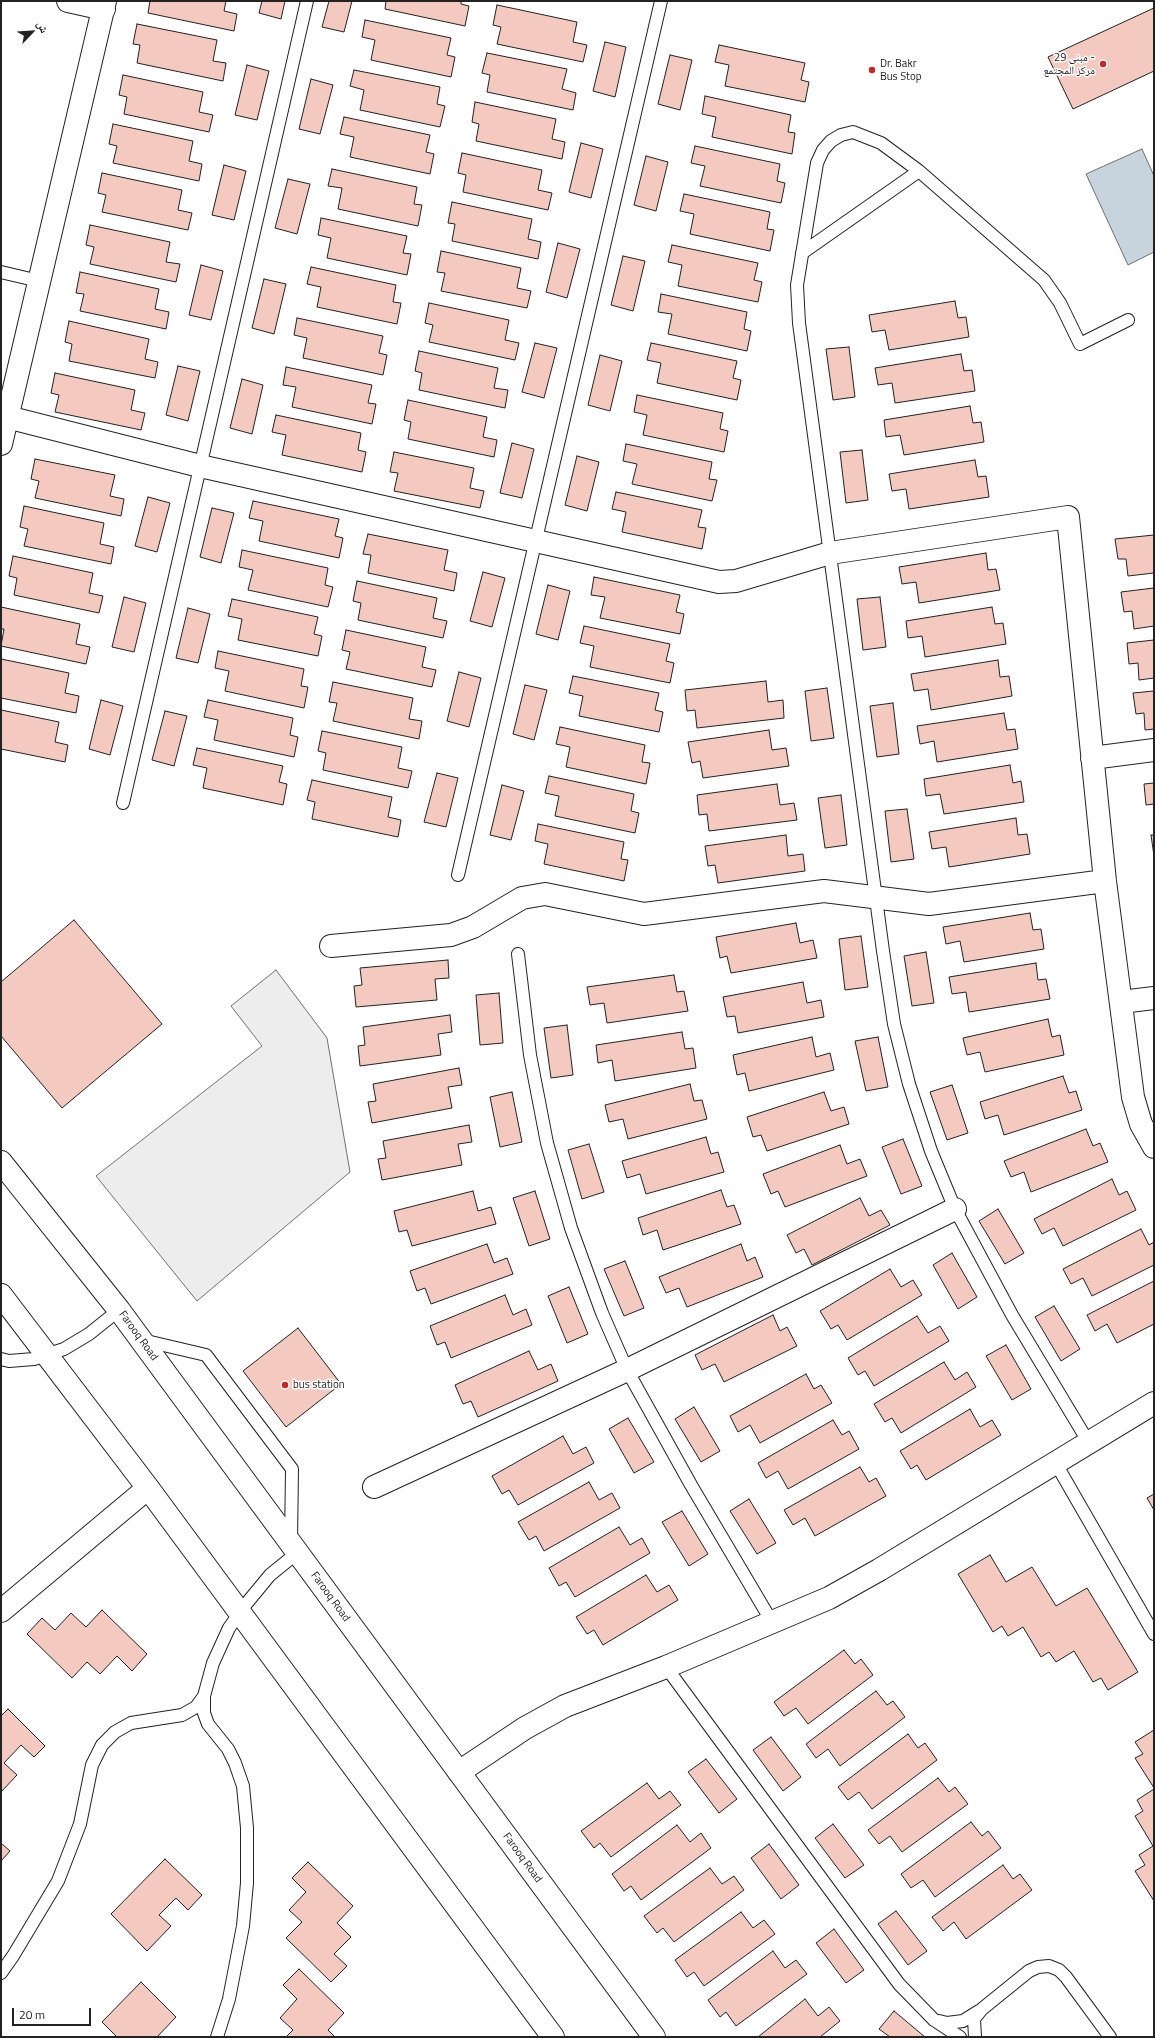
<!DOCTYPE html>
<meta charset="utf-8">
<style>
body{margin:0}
#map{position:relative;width:1155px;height:2038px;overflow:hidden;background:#fff;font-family:"Titillium Web","Noto Naskh Arabic",sans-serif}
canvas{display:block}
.frame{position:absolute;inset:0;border:2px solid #222;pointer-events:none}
.north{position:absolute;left:12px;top:12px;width:40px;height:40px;-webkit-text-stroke:3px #fff;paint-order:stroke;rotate:65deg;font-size:11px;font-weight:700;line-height:16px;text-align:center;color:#222}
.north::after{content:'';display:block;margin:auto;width:14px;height:18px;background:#222;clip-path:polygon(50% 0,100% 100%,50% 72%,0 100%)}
.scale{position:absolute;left:12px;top:2008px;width:79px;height:18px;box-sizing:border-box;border:2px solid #222;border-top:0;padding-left:5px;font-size:12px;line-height:14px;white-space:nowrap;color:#222;-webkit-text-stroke:3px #fff;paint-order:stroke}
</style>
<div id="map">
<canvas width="1155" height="2038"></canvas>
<div class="frame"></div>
<div class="north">ش</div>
<div class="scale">20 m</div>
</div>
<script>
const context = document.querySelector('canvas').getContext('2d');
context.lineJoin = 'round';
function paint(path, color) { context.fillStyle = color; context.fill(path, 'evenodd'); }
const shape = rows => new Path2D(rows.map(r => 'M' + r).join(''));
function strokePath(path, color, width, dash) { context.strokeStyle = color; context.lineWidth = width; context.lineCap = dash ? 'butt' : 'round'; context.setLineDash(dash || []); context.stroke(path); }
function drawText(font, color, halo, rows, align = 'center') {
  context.font = font + ' "Titillium Web","Noto Naskh Arabic",sans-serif'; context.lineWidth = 3; context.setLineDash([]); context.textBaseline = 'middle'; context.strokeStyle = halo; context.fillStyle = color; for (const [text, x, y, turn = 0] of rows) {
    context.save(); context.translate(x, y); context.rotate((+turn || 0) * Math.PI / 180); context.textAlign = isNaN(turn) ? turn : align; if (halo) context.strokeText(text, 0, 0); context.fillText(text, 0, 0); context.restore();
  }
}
const parking = shape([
 [276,970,327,1038,350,1172,197,1301,96,1176,262,1046,231,1006,276,970]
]);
paint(parking, '#ededed');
strokePath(parking, '#6f6f6f', 1);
const water = shape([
 [1142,149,1154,176,1154,252,1128,265,1086,174,1142,149]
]);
paint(water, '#c7d3dd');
strokePath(water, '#6f6f6f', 1);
const building = shape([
 [150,1,226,1,224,11,237,14,234,31,148,13,150,1],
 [262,1,285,1,281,19,259,13,262,1],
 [329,1,352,1,344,32,322,27,329,1],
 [386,1,461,1,461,4,469,6,465,26,385,9,386,1],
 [497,5,577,22,573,42,587,45,583,62,497,44,501,27,493,25,497,5],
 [1154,8,1154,71,1073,109,1048,57,1154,8],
 [365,20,451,38,447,55,455,57,451,77,371,60,375,40,362,37,365,20],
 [137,24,217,40,213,61,226,63,223,81,137,63,140,45,133,44,137,24],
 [605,42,626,47,615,97,593,91,605,42],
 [719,45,805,63,801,80,809,82,805,102,725,86,729,65,715,62,719,45],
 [487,53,567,69,562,89,576,93,573,110,487,92,490,75,482,73,487,53],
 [670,55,692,60,680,110,658,104,670,55],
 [247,65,269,71,257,120,235,115,247,65],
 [354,70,440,87,437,104,445,106,440,127,360,110,364,90,350,86,354,70],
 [123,75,203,92,199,112,213,115,209,132,124,114,127,97,119,95,123,75],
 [311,79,333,85,320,134,299,129,311,79],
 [705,96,791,115,788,132,795,133,792,154,712,137,716,117,702,114,705,96],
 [475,102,556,119,552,139,565,142,562,159,476,141,479,124,472,122,475,102],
 [344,117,430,135,426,152,434,154,430,174,350,157,354,137,340,134,344,117],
 [113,124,193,141,189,161,202,164,199,181,113,163,117,146,109,144,113,124],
 [581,143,603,149,591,198,569,192,581,143],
 [695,146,780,164,777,181,785,183,781,203,700,186,705,166,691,163,695,146],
 [462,153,542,170,538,190,552,193,548,210,463,192,466,175,458,173,462,153],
 [646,156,668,162,656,211,634,205,646,156],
 [224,165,246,171,234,220,212,215,224,165],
 [332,169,417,187,414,204,422,205,418,226,338,209,342,188,328,186,332,169],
 [102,173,182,190,178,210,192,213,188,230,102,212,106,195,98,193,102,173],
 [288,179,310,184,297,234,275,228,288,179],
 [684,194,770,212,767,229,774,230,770,251,690,234,694,214,680,211,684,194],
 [452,202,532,219,528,239,541,242,538,259,452,241,455,224,448,223,452,202],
 [321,218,407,236,403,253,411,254,407,275,327,258,331,238,318,235,321,218],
 [90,225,170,242,166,262,180,264,176,282,90,264,94,247,86,245,90,225],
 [558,243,580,249,567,298,546,292,558,243],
 [672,245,758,263,754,280,762,282,758,302,678,286,682,265,668,262,672,245],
 [441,251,521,268,517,288,531,291,527,308,441,291,445,273,437,272,441,251],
 [623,256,645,261,633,311,611,305,623,256],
 [201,265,223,271,211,320,189,315,201,265],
 [311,267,396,285,393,302,401,303,397,324,317,307,321,287,307,284,311,267],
 [80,272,159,289,155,309,169,312,166,329,80,311,84,294,76,293,80,272],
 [264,279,286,284,274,334,252,328,264,279],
 [661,294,747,312,744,329,751,331,747,351,668,334,672,314,658,312,661,294],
 [955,301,958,318,966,317,969,337,889,350,885,330,872,332,869,315,955,301],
 [429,303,509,320,505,340,519,343,515,360,429,342,433,325,425,323,429,303],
 [297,318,383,336,379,353,387,355,383,375,303,358,307,338,294,335,297,318],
 [69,321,149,339,145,359,158,362,155,378,69,361,72,344,65,342,69,321],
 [535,343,557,348,544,398,522,392,535,343],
 [651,343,737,361,733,378,741,380,737,400,657,383,661,363,647,360,651,343],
 [849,347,855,397,833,400,826,349,849,347],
 [419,351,498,368,494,388,508,390,505,408,419,390,422,373,415,371,419,351],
 [961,354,964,371,972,370,975,391,895,403,892,383,878,385,875,368,961,354],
 [600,355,622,361,610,411,588,405,600,355],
 [178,366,200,371,188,421,166,415,178,366],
 [286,367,372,385,368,403,376,404,372,424,292,407,296,387,283,385,286,367],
 [55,373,135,390,131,410,145,413,141,430,55,412,59,395,51,393,55,373],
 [242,379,263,385,252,434,230,428,242,379],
 [637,395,723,413,720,429,728,431,724,452,643,435,647,415,634,412,637,395],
 [408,400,487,417,483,437,497,440,494,457,408,439,411,422,404,420,408,400],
 [970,406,973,423,981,422,984,442,904,455,900,435,886,437,884,420,970,406],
 [276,415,361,433,358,450,366,452,362,472,282,455,286,435,272,432,276,415],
 [512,443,534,449,522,498,500,493,512,443],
 [626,444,712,462,709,479,717,480,712,501,632,484,637,464,623,461,626,444],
 [862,450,868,500,846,503,840,452,862,450],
 [394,452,474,468,470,488,484,491,480,508,394,491,398,473,390,472,394,452],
 [577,456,599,462,587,511,565,505,577,456],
 [35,459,115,475,110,496,124,499,121,516,35,498,39,481,31,479,35,459],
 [975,460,978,477,986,476,989,497,909,509,906,489,892,491,889,474,975,460],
 [616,492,702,510,698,527,706,528,702,549,622,532,626,512,612,509,616,492],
 [148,497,170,503,157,552,135,546,148,497],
 [253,501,339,519,335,536,343,538,339,558,259,541,263,521,249,518,253,501],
 [24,506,104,523,100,544,114,547,111,564,24,546,28,529,20,527,24,506],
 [212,508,234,513,221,563,200,557,212,508],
 [368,534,448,550,444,570,457,573,454,591,368,573,371,555,363,554,368,534],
 [1154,535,1154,573,1128,576,1126,559,1118,559,1115,539,1154,535],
 [242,550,328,568,325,585,333,587,328,607,248,590,253,570,239,567,242,550],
 [986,553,988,570,996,569,1000,590,919,603,916,582,902,584,899,567,986,553],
 [13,556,93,573,89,593,103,596,99,613,14,595,17,578,9,576,13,556],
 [483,572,505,578,492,627,470,621,483,572],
 [594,577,680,595,676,612,684,614,680,634,600,618,605,597,591,595,594,577],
 [357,581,437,598,433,618,447,621,443,638,358,620,361,603,353,601,357,581],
 [548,585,570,591,558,640,536,634,548,585],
 [1154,588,1154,626,1134,629,1132,611,1124,612,1121,592,1154,588],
 [124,597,146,603,134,652,112,647,124,597],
 [880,597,886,647,863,650,857,599,880,597],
 [232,599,318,617,314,634,322,636,318,656,238,640,242,619,228,616,232,599],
 [1,607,80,624,76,644,90,647,86,664,1,646,4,629,1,629,1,607],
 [992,607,995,624,1003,623,1006,644,925,657,922,636,908,638,906,621,992,607],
 [188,608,210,614,198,663,176,658,188,608],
 [584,626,670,644,666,661,674,663,670,683,590,667,594,646,580,643,584,626],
 [346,630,426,647,422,667,436,670,432,687,346,669,350,652,342,650,346,630],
 [1154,640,1154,678,1139,680,1138,663,1129,664,1127,643,1154,640],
 [218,651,304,669,301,686,308,687,304,708,225,691,229,671,215,668,218,651],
 [1,659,69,673,65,693,79,696,76,713,1,698,1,659],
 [998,660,1000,677,1009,676,1012,696,931,710,928,689,914,691,911,674,998,660],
 [459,672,481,678,469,727,447,721,459,672],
 [573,676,659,693,655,710,663,712,659,732,579,716,583,696,569,693,573,676],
 [766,681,768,702,783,700,784,718,697,728,695,710,687,711,685,690,766,681],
 [333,682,413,698,409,719,422,721,419,739,333,721,337,703,329,702,333,682],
 [525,685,547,690,534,740,513,734,525,685],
 [827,688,834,738,811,741,805,691,827,688],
 [1154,691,1154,729,1145,730,1144,713,1136,714,1133,693,1154,691],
 [101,700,123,706,110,755,89,749,101,700],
 [208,700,293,718,290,735,298,737,294,757,214,740,218,720,204,717,208,700],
 [893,703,899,754,877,757,870,706,893,703],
 [1,710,59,722,55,742,68,745,65,762,1,749,1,710],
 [165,711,187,716,174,766,152,760,165,711],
 [1004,713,1007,730,1015,729,1018,749,937,762,934,741,920,744,917,726,1004,713],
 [560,727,645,745,642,762,650,763,646,784,566,767,570,747,556,744,560,727],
 [769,730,772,750,786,748,789,766,703,778,700,761,692,763,688,742,769,730],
 [322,731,402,747,398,768,412,771,408,788,323,770,326,753,318,751,322,731],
 [197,748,283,766,279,782,287,784,283,805,203,788,207,768,193,765,197,748],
 [1010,765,1013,783,1021,781,1024,802,944,814,940,794,926,796,924,779,1010,765],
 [437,773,458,778,446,827,424,822,437,773],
 [549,776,634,794,631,811,639,813,635,833,555,816,559,796,545,793,549,776],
 [312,780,392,797,388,817,401,820,398,837,312,819,315,802,307,800,312,780],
 [1154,783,1154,804,1146,805,1144,784,1154,783],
 [777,784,780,805,794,803,797,820,709,831,707,814,699,815,697,795,777,784],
 [502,785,524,791,511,840,490,835,502,785],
 [841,795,847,845,825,848,818,798,841,795],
 [907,809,914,859,891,862,885,811,907,809],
 [1016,818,1018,835,1027,834,1030,854,949,867,946,847,932,849,929,832,1016,818],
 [538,824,624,842,621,859,628,860,624,881,544,864,548,844,535,841,538,824],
 [786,835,788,856,803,854,805,871,718,883,715,865,708,866,705,846,786,835],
 [1151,835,1154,835,1154,856,1151,835],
 [1030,913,1033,930,1041,929,1044,949,964,962,960,941,946,944,943,927,1030,913],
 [74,920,162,1024,62,1108,1,1036,1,982,74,920],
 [796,923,800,943,813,940,817,958,731,973,727,956,720,958,716,937,796,923],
 [861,936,868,987,845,990,839,939,861,936],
 [926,952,934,1003,912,1006,904,956,926,952],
 [448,960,449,978,435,979,437,1000,356,1007,354,986,362,985,360,968,448,960],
 [1036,963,1038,980,1046,979,1050,999,969,1012,966,992,952,994,949,977,1036,963],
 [674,975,677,992,684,991,688,1011,607,1023,604,1003,590,1005,587,987,674,975],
 [803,982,807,1003,821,1000,824,1017,738,1033,735,1016,727,1017,723,997,803,982],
 [499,993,503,1043,480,1045,476,995,499,993],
 [450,1015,452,1032,438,1034,441,1055,360,1066,358,1046,365,1045,363,1027,450,1015],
 [1048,1019,1052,1037,1060,1035,1064,1055,985,1072,980,1052,967,1055,963,1038,1048,1019],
 [567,1025,573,1075,551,1078,544,1028,567,1025],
 [682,1032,685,1049,693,1048,696,1068,615,1081,612,1060,598,1063,596,1045,682,1032],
 [812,1037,816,1057,830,1053,834,1070,749,1091,745,1073,737,1075,733,1055,812,1037],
 [878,1037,888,1087,866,1091,855,1041,878,1037],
 [459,1068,462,1085,448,1087,452,1108,372,1123,368,1102,376,1101,373,1084,459,1068],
 [1063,1076,1069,1093,1076,1091,1082,1110,1004,1135,998,1115,985,1119,980,1102,1063,1076],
 [690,1084,694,1101,702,1100,707,1119,628,1139,623,1119,609,1122,605,1105,690,1084],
 [952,1085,968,1133,947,1140,930,1092,952,1085],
 [512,1092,522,1142,500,1147,490,1097,512,1092],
 [824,1092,831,1111,844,1107,849,1124,767,1151,761,1135,753,1137,747,1117,824,1092],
 [469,1125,472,1142,458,1144,462,1165,382,1180,378,1159,386,1158,383,1141,469,1125],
 [1086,1129,1093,1146,1100,1143,1108,1162,1031,1192,1024,1172,1011,1177,1004,1161,1086,1129],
 [706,1137,711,1154,718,1152,724,1172,646,1194,640,1174,627,1178,622,1161,706,1137],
 [903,1139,922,1186,901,1194,882,1147,903,1139],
 [589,1144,604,1192,582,1199,568,1150,589,1144],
 [840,1145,847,1164,860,1159,867,1176,785,1207,778,1191,771,1194,763,1174,840,1145],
 [1112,1179,1119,1195,1127,1191,1136,1210,1063,1246,1054,1228,1042,1234,1034,1219,1112,1179],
 [721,1190,727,1207,734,1205,741,1224,663,1250,657,1230,643,1235,638,1218,721,1190],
 [473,1191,478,1211,491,1207,496,1224,412,1246,407,1230,399,1232,394,1211,473,1191],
 [535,1191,550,1239,529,1246,513,1198,535,1191],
 [860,1198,869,1216,881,1210,890,1225,812,1265,804,1249,796,1253,787,1235,860,1198],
 [998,1209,1024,1253,1005,1264,979,1221,998,1209],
 [1141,1229,1149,1245,1154,1242,1154,1265,1092,1296,1083,1278,1071,1284,1063,1269,1141,1229],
 [487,1244,494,1263,507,1258,513,1274,431,1304,425,1288,417,1291,410,1271,487,1244],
 [741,1244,747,1261,755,1257,763,1277,687,1307,679,1288,666,1293,659,1277,741,1244],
 [952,1253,977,1297,958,1309,933,1265,952,1253],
 [625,1261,644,1308,624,1316,604,1269,625,1261],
 [890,1269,901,1287,913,1280,922,1295,847,1340,838,1325,831,1329,820,1311,890,1269],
 [1154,1281,1154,1324,1117,1343,1107,1324,1095,1331,1087,1315,1154,1281],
 [569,1287,588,1334,567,1343,548,1296,569,1287],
 [505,1295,513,1315,526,1309,532,1325,451,1358,445,1342,437,1345,430,1326,505,1295],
 [1054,1306,1080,1349,1061,1361,1035,1317,1054,1306],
 [773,1315,780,1331,787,1327,797,1346,724,1382,715,1364,702,1370,695,1355,773,1315],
 [917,1316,928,1333,940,1326,949,1341,874,1386,865,1371,858,1375,848,1358,917,1316],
 [298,1328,341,1384,286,1427,243,1371,298,1328],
 [1006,1345,1031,1389,1012,1400,986,1356,1006,1345],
 [529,1351,538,1370,551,1364,558,1381,478,1417,471,1401,463,1404,455,1385,529,1351],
 [944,1362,955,1380,967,1372,976,1387,901,1433,892,1418,885,1422,874,1404,944,1362],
 [806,1374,814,1389,821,1385,832,1403,760,1443,750,1425,738,1432,730,1416,806,1374],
 [694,1407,720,1451,701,1462,675,1419,694,1407],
 [970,1409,980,1427,992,1420,1001,1435,926,1480,917,1465,911,1469,900,1451,970,1409],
 [628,1418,654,1462,634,1473,609,1429,628,1418],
 [833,1420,842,1435,849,1431,859,1449,788,1489,778,1471,766,1478,758,1463,833,1420],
 [563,1436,573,1454,586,1447,594,1463,518,1505,509,1490,502,1494,492,1476,563,1436],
 [860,1467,869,1482,876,1478,886,1496,815,1536,805,1518,793,1525,784,1510,860,1467],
 [589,1482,599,1500,612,1493,620,1508,544,1551,536,1536,529,1540,518,1522,589,1482],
 [1154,1494,1154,1510,1147,1498,1154,1494],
 [749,1499,776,1543,757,1554,730,1511,749,1499],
 [682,1511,708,1554,689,1566,662,1522,682,1511],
 [619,1527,630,1545,642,1538,650,1553,575,1597,566,1582,559,1586,549,1568,619,1527],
 [990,1555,1006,1582,1032,1567,1056,1606,1087,1588,1138,1672,1108,1690,1101,1678,1093,1682,1074,1651,1056,1662,1049,1652,1041,1657,1023,1627,1008,1636,1002,1626,993,1632,958,1574,990,1555],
 [646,1575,657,1592,669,1585,678,1600,603,1645,594,1630,587,1634,576,1617,646,1575],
 [102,1610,147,1654,132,1671,117,1656,100,1674,87,1662,72,1678,27,1634,42,1618,55,1630,71,1613,86,1627,102,1610],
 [844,1650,855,1664,861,1659,873,1675,808,1724,796,1708,784,1716,774,1702,844,1650],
 [876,1691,887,1705,893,1701,905,1717,840,1766,828,1749,816,1758,806,1744,876,1691],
 [8,1709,45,1746,34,1757,21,1745,4,1763,17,1775,1,1792,1,1716,8,1709],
 [1154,1730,1154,1788,1135,1758,1143,1754,1135,1742,1154,1730],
 [908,1734,918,1748,925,1743,937,1760,872,1809,859,1792,848,1800,838,1787,908,1734],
 [771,1737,801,1777,783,1791,753,1750,771,1737],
 [706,1759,737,1799,719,1813,688,1772,706,1759],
 [938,1778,949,1792,955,1787,968,1804,902,1852,890,1836,879,1844,868,1830,938,1778],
 [647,1783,659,1799,670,1791,681,1805,611,1857,600,1843,594,1848,581,1831,647,1783],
 [1154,1789,1154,1901,1135,1871,1145,1865,1139,1855,1153,1846,1135,1816,1143,1811,1137,1800,1154,1789],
 [971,1822,982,1836,988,1831,1001,1848,935,1897,923,1880,911,1888,901,1874,971,1822],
 [833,1824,864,1865,845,1878,815,1838,833,1824],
 [677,1825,690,1842,701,1833,711,1848,641,1900,631,1886,624,1891,612,1874,677,1825],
 [1,1843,10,1851,1,1861,1,1843],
 [769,1844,799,1885,781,1899,751,1858,769,1844],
 [165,1859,202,1895,188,1910,176,1898,159,1915,171,1926,147,1951,111,1914,165,1859],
 [308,1862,353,1906,337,1923,351,1937,334,1954,347,1966,331,1982,286,1938,302,1922,289,1910,306,1892,292,1878,308,1862],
 [1003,1865,1013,1879,1020,1874,1032,1890,966,1939,954,1922,943,1931,932,1917,1003,1865],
 [710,1868,722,1884,734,1876,744,1890,674,1942,663,1928,657,1933,644,1916,710,1868],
 [896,1911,927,1951,908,1965,878,1924,896,1911],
 [741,1912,753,1928,764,1920,775,1934,704,1986,694,1972,687,1977,675,1960,741,1912],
 [834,1929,864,1970,846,1983,816,1943,834,1929],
 [773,1951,785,1968,796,1960,807,1974,736,2026,726,2012,720,2017,708,2000,773,1951],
 [299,1969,344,2013,328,2030,335,2037,286,2037,293,2030,280,2018,297,1999,283,1985,299,1969],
 [141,1982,176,2017,157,2037,117,2037,102,2022,141,1982],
 [805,1999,818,2016,829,2007,840,2021,820,2037,758,2037,805,1999],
 [894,2011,925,2037,890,2037,879,2029,894,2011]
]);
paint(building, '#f3c9c0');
strokePath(building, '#222', 1);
const lane = shape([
 [802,253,919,171],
 [1,272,39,281],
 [123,803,307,1],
 [458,875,661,1],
 [518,954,530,1055,547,1143,571,1228,602,1313,627,1370,691,1485,772,1622],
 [142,1340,206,1355,292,1469,291,1542],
 [1,1359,9,1361,34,1359,64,1349,89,1334,119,1310],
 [1089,1443,1012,1315,955,1209,931,1151,909,1084,894,1024,883,951,799,323,797,285,817,163,823,150,831,141,841,135,853,132,881,143,919,171,1044,280,1060,303,1080,344,1128,320],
 [1055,1462,1154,1634],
 [666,1667,899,1984,934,2020,960,2037],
 [1,1973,13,1956,58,1881,80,1824,92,1765,102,1745,115,1732,131,1723,182,1715,196,1707,204,1696],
 [939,2021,947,2023,963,2021,979,2011],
 [217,2037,229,1999,243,1926,247,1883,247,1828,243,1786,235,1763,228,1749,208,1724,204,1713,204,1696,213,1663,229,1628,246,1604,270,1575,297,1553],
 [975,2037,974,2019,982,2009,1029,1971,1038,1967,1049,1966,1059,1970,1066,1977,1110,2037]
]);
const street = shape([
 [68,1,104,9],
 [7,417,200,466,719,582,736,581,830,553,1068,517,1105,881,1133,1097,1141,1124,1154,1147],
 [1,444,105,1],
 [1092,758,1154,750],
 [331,946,451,935,473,927,522,898,545,894,644,914,824,891,929,904,1105,881],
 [1121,1002,1154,998],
 [1,1295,148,1488,553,2037],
 [374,1487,627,1370,955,1209],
 [1,1611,148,1488],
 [459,1772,525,1728,565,1706,666,1667,829,1598,879,1570,1154,1403]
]);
const secondary = shape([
 [1,1162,119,1310,654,2037]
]);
strokePath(lane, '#222', 14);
strokePath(street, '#222', 24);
strokePath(secondary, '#222', 24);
strokePath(lane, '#fff', 12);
strokePath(street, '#fff', 22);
strokePath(secondary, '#fff', 22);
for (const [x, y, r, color] of [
 [1103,64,4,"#c62828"],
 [872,70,4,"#c62828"],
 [285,1385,4,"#c62828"]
]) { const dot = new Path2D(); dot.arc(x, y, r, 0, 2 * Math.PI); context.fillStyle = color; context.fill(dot); strokePath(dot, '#fff', 1.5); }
drawText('11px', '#222', '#fff', [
 ["مبنى 29 -",1095,58,"right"],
 ["مركز المجتمع",1095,71,"right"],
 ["Dr. Bakr",880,64],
 ["Bus Stop",880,77],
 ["bus station",293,1385]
], 'left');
drawText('11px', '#222', '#fff', [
 ["Farooq Road",138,1336,54],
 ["Farooq Road",330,1597,54],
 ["Farooq Road",522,1858,54]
]);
</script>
